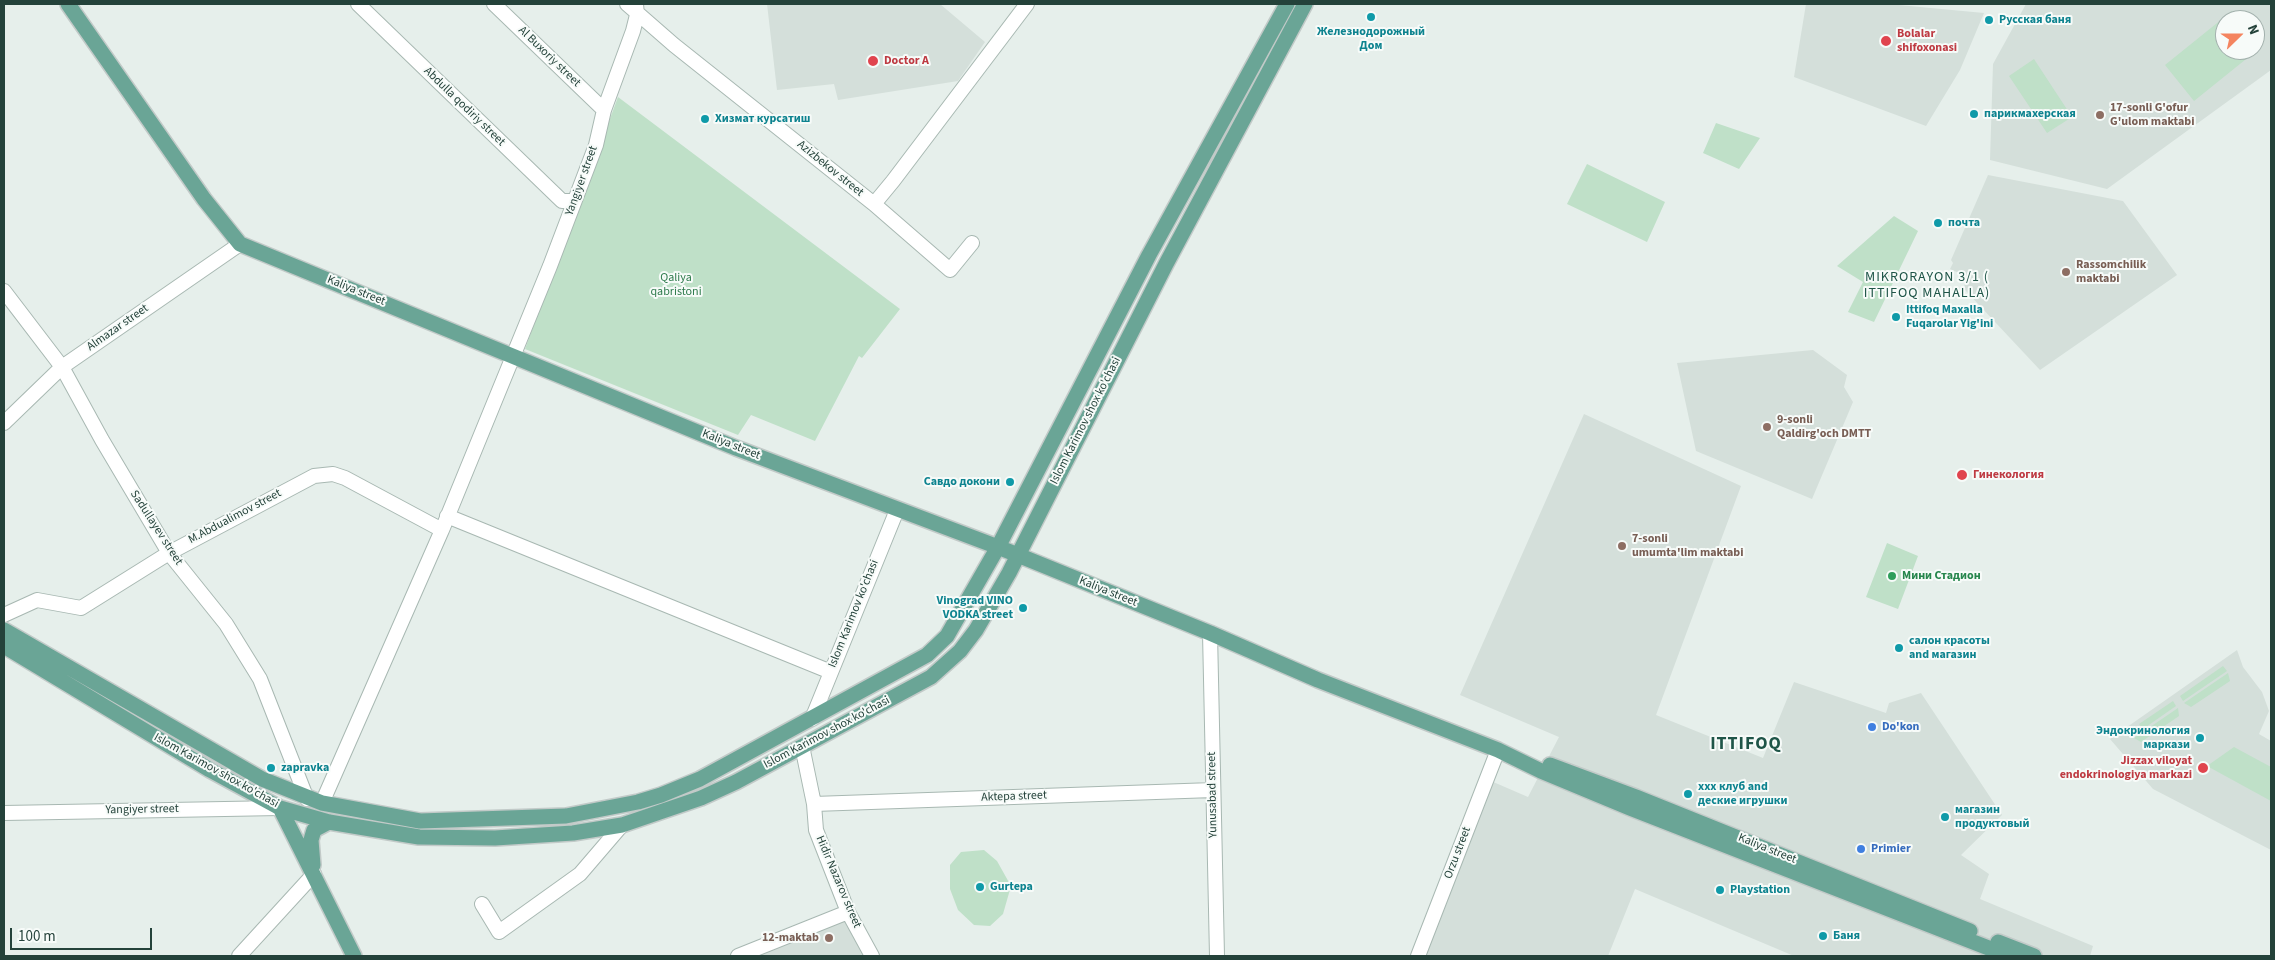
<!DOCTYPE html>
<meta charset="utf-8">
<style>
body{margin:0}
#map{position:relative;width:2275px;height:960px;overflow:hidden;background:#e6efeb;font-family:"Source Sans 3",sans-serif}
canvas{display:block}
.frame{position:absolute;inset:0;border:5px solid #24423a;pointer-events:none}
.north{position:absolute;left:2215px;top:10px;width:50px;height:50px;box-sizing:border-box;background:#f7fbf9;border:1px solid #a3b1ad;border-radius:50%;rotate:68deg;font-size:14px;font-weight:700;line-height:20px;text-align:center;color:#24423a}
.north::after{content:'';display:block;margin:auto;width:18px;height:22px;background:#f4845f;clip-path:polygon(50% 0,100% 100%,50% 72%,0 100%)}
.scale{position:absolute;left:10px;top:928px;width:142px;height:22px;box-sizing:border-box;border:2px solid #24423a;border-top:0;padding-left:6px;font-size:15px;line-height:18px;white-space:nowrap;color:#24423a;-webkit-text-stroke:4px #f7fbf9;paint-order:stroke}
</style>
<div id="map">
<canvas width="2275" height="960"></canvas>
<div class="frame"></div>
<div class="north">N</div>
<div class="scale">100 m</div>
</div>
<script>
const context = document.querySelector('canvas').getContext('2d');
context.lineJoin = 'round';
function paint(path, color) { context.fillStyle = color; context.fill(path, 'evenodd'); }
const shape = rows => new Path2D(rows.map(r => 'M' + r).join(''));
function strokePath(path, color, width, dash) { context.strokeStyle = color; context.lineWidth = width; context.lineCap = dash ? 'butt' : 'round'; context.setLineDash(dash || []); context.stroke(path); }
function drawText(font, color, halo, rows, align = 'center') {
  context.font = font + ' "Source Sans 3",sans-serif'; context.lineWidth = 4; context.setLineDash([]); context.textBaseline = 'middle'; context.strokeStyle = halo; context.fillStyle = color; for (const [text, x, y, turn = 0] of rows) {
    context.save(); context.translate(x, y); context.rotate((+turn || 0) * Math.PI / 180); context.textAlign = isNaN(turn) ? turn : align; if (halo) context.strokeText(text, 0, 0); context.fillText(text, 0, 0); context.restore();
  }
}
paint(shape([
 [767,4,940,4,985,42,958,81,838,100,834,84,777,90],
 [1806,4,1888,4,1984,13,1960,70,1926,126,1794,77],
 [2026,4,2271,4,2271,70,2107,189,1990,160,1993,64],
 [2225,20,2255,20,2255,50,2225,50],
 [1988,175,2123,201,2177,275,2040,370,1965,290,1963,275,1950,269,1953,263,1951,260],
 [1813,350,1847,375,1844,387,1853,402,1812,499,1696,451,1677,363],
 [1584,414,1741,486,1656,715,1763,758,1794,682,1886,713,1889,703,1921,693,2002,815,1961,855,1989,874,1980,899,2093,946,2090,956,1794,956,1635,889,1608,956,1423,956,1491,781,1528,797,1559,737,1460,695],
 [2237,650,2243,667,2262,692,2269,711,2259,734,2271,741,2271,850,2153,789,2110,739],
 [846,919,865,956,758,956]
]), '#d4dfda');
paint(shape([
 [2232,11,2240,20,2225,20,2225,50,2255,50,2255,39,2261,47,2194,101,2165,65],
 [2034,59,2072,117,2047,133,2009,76],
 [618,97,900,309,862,358,859,356,815,441,751,415,738,435,525,349],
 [1716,123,1760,138,1739,169,1703,153],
 [1587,164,1665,202,1647,242,1567,204],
 [1894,216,1918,231,1874,322,1848,312,1863,282,1837,266],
 [1887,543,1918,556,1898,609,1866,597],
 [2223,666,2227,671,2183,701,2180,696],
 [2228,673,2230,681,2191,707,2184,703],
 [2173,701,2176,706,2143,729,2139,724],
 [2178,708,2179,716,2141,742,2134,738],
 [2234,747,2271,767,2271,801,2207,766],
 [984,850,997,861,1011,886,1003,914,990,926,974,925,958,910,950,889,950,865,961,852]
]), '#bfe0c8');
const minor = shape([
 [358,4,562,201,574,201],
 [494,4,604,110],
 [627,4,674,45,874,204,893,181,1027,4],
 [874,204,950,270,972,243],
 [4,291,62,367,102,440,169,553,226,624,260,679,307,799],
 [4,423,62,367,240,244],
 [447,516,831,672],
 [4,615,37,600,81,608,169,553,314,476,333,474,345,478,442,530],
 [1210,633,1217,956],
 [812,719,897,510],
 [802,746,814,804,816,830,848,912,872,956],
 [322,803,442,530,550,266,596,145,604,110,633,31,637,15,636,4],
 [814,804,1213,790],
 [4,813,280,808],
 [482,904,499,932,580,874,622,825],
 [239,956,314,874],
 [738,956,848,912],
 [1418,956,1498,750]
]);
const major = shape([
 [68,4,204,199,240,244,736,448,998,547,1210,633,1318,680,1498,750,1541,771,1630,808,2009,956],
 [4,630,262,779,322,803,420,821,566,816,638,802,661,795,700,779,927,655,947,636,998,547,1149,255,1287,4],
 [4,646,210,770,280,808,329,822,419,837,495,838,573,833,622,825,701,798,736,782,931,677,960,651,976,630,1009,573,1166,264,1305,4],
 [1550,765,1636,797,1970,931],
 [280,808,354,956],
 [313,865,311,840,314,830,329,822],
 [1998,942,2034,956]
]);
strokePath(minor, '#a8b8b2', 16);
strokePath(major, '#c2cac8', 18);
strokePath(minor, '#fff', 14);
strokePath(major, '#6aa596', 15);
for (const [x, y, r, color] of [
 [1371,17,5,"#0f9aa8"],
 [1989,20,5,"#0f9aa8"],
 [1886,41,6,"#e0444e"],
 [873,61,6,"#e0444e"],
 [1974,114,5,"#0f9aa8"],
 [2100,115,5,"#8d6e63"],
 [705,119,5,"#0f9aa8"],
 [1938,223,5,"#0f9aa8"],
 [2066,272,5,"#8d6e63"],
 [1896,317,5,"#0f9aa8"],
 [1767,427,5,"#8d6e63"],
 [1962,475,6,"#e0444e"],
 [1010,482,5,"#0f9aa8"],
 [1622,546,5,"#8d6e63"],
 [1892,576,5,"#2e9e5b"],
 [1023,608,5,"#0f9aa8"],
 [1899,648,5,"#0f9aa8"],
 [1872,727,5,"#3f7fe0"],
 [2200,738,5,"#0f9aa8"],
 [271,768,5,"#0f9aa8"],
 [2203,768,6,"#e0444e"],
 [1688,794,5,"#0f9aa8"],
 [1945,817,5,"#0f9aa8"],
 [1861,849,5,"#3f7fe0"],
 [980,887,5,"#0f9aa8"],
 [1720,890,5,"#0f9aa8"],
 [1823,936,5,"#0f9aa8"],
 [829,938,5,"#8d6e63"]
]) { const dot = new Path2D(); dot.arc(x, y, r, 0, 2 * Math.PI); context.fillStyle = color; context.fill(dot); strokePath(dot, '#f7fbf9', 2); }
drawText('bold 12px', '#0d838f', '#f7fbf9', [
 ["Русская баня",1999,20],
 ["Железнодорожный",1371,32,"center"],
 ["Дом",1371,46,"center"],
 ["парикмахерская",1984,114],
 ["Хизмат курсатиш",715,119],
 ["почта",1948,223],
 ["Ittifoq Maxalla",1906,310],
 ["Fuqarolar Yig'ini",1906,324],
 ["Савдо докони",1000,482,"right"],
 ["Vinograd VINO",1013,601,"right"],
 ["VODKA street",1013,615,"right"],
 ["салон красоты",1909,641],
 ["and магазин",1909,655],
 ["Эндокринология",2190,731,"right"],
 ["маркази",2190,745,"right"],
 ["zapravka",281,768],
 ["ххх клуб and",1698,787],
 ["деские игрушки",1698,801],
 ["магазин",1955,810],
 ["продуктовый",1955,824],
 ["Gurtepa",990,887],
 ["Playstation",1730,890],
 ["Баня",1833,936]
], 'left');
drawText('bold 12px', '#be3a42', '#f7fbf9', [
 ["Bolalar",1897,34],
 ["shifoxonasi",1897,48],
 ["Doctor A",884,61],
 ["Гинекология",1973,475],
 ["Jizzax viloyat",2192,761,"right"],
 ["endokrinologiya markazi",2192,775,"right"]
], 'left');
drawText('12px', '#24423a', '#f7fbf9', [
 ["Al Buxoriy street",549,57,44],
 ["Abdulla qodiriy street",464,107,44],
 ["Azizbekov street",830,169,39],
 ["Yangiyer street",582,181,-70],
 ["Kaliya street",356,291,22],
 ["Almazar street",118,328,-35],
 ["Islom Karimov shox ko'chasi",1086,421,-63],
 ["Kaliya street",731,445,22],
 ["M.Abdualimov street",235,517,-28],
 ["Sadullayev street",156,528,57],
 ["Kaliya street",1108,592,22],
 ["Islom Karimov ko'chasi",854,614,-68],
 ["Islom Karimov shox ko'chasi",827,733,-28],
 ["Islom Karimov shox ko'chasi",216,771,29],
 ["Yunusabad street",1213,795,-91],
 ["Aktepa street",1014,797,-2],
 ["Yangiyer street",142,810,-1],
 ["Kaliya street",1767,849,22],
 ["Orzu street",1458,853,-69],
 ["Hidir Nazarov street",838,882,67]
]);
drawText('bold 12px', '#785e54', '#f7fbf9', [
 ["17-sonli G'ofur",2110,108],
 ["G'ulom maktabi",2110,122],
 ["Rassomchilik",2076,265],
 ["maktabi",2076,279],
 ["9-sonli",1777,420],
 ["Qaldirg'och DMTT",1777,434],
 ["7-sonli",1632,539],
 ["umumta'lim maktabi",1632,553],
 ["12-maktab",819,938,"right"]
], 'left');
drawText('12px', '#2d7a4b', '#f7fbf9', [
 ["Qaliya",676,278],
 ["qabristoni",676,292]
]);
drawText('bold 12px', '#27864d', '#f7fbf9', [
 ["Мини Стадион",1902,576]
], 'left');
drawText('bold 12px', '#366cbe', '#f7fbf9', [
 ["Do'kon",1882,727],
 ["Primier",1871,849]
], 'left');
context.letterSpacing = '1px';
drawText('14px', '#1f5548', '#f7fbf9', [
 ["MIKRORAYON 3/1 (",1927,278],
 ["ITTIFOQ MAHALLA)",1927,294]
]);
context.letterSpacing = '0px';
context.letterSpacing = '1px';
drawText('bold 18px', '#1f5548', '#f7fbf9', [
 ["ITTIFOQ",1746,745]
]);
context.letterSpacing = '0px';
</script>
